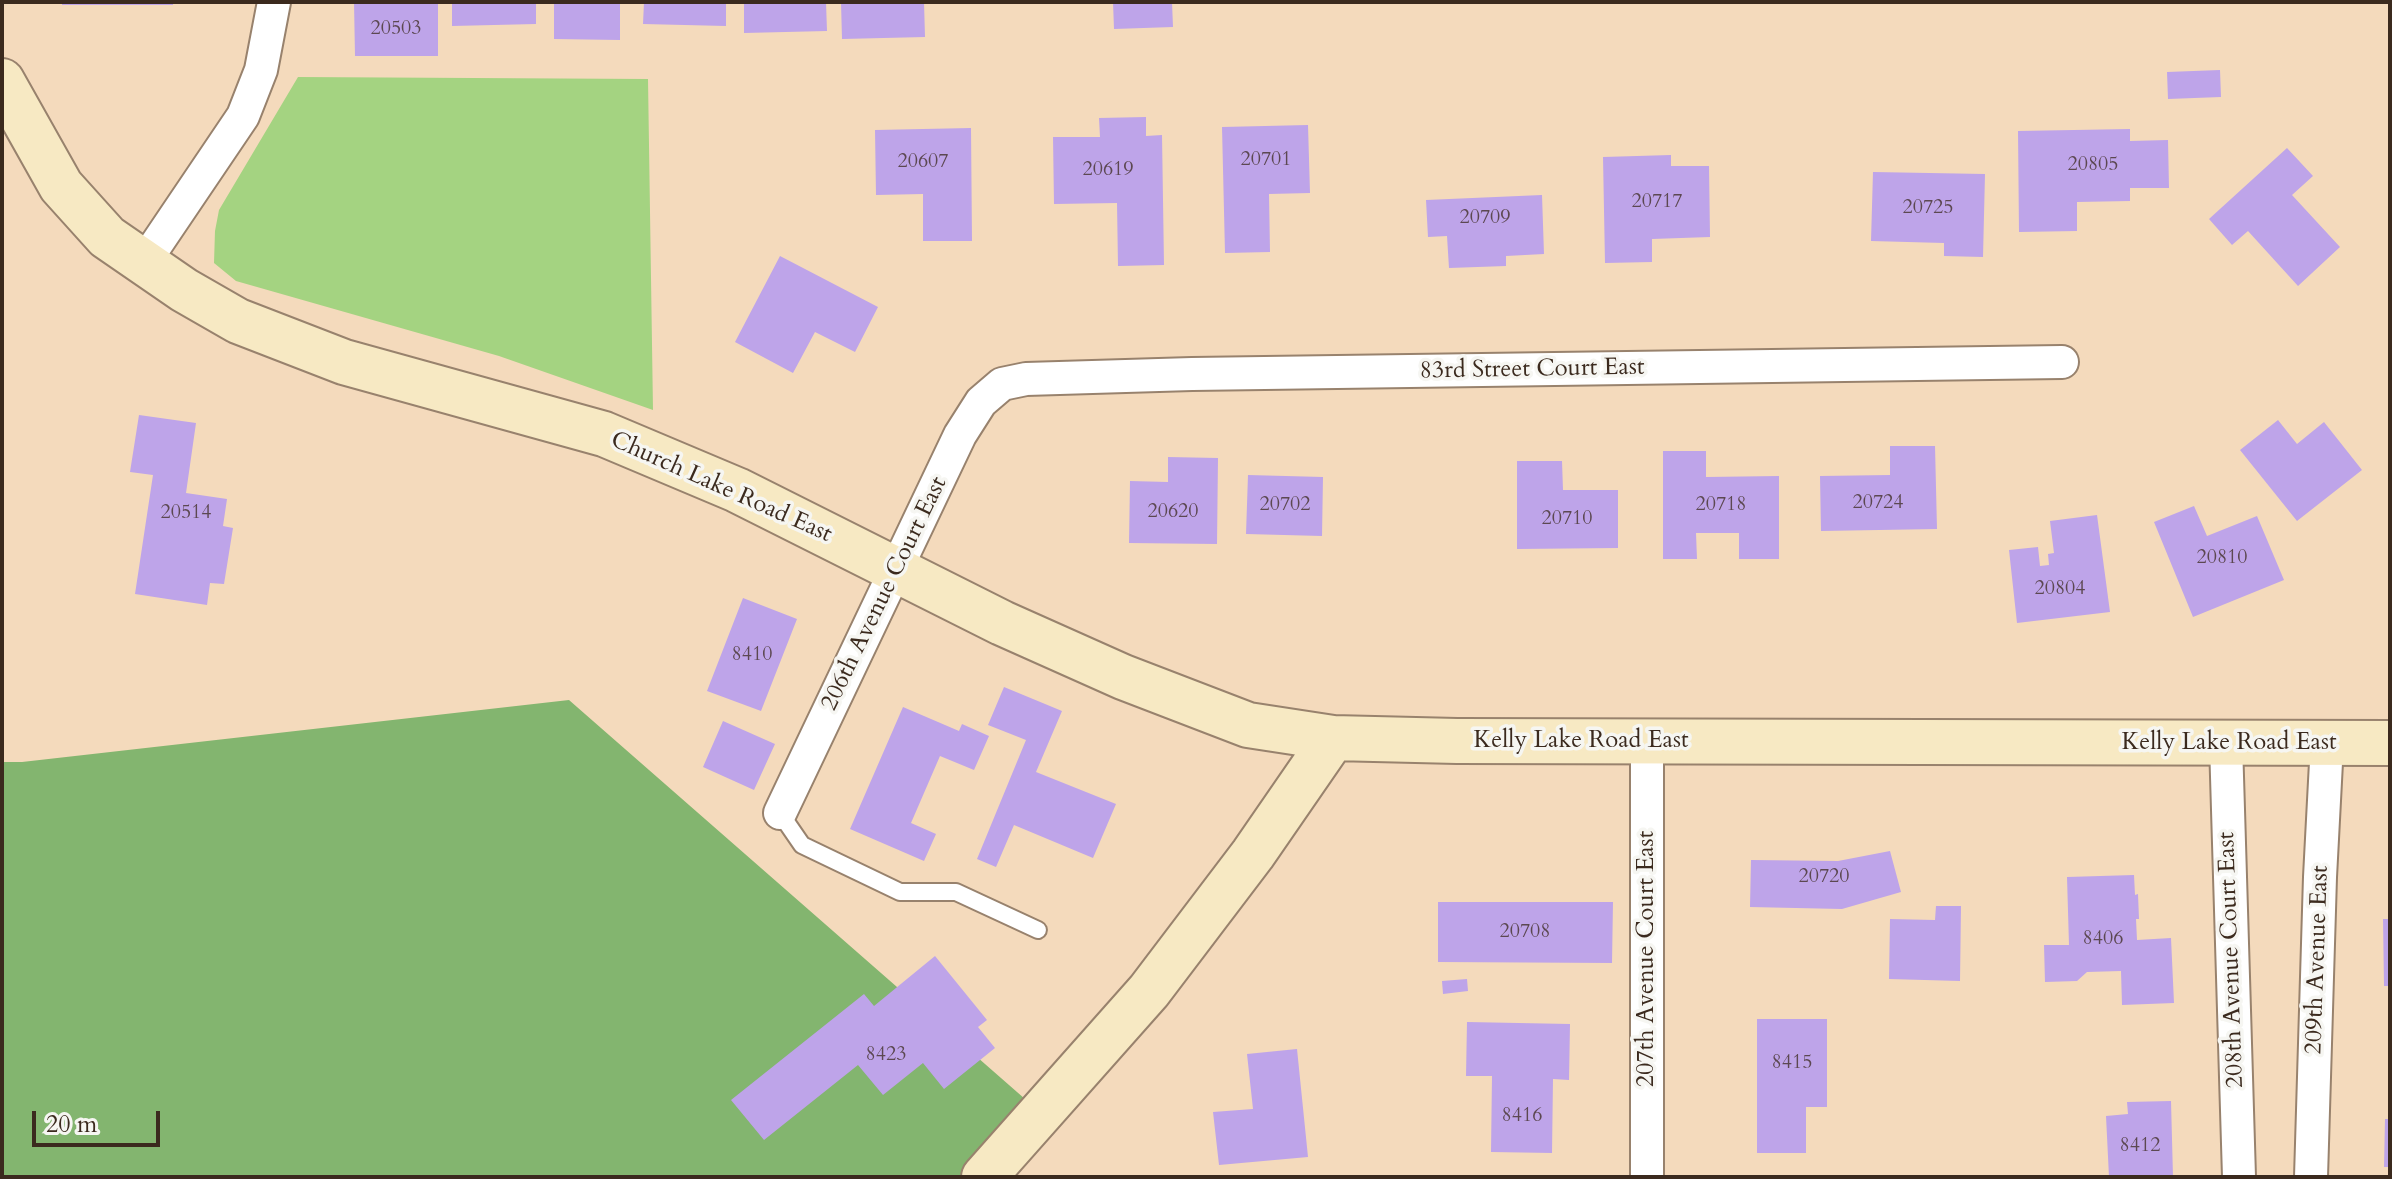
<!DOCTYPE html>
<style>
body{margin:0}
#map{position:relative;width:2392px;height:1179px;overflow:hidden;background:#f4dabc;font-family:Cardo,serif}
canvas{display:block}
.frame{position:absolute;inset:0;border:4px solid #3b2a1e;pointer-events:none}
.scale{position:absolute;left:32px;top:1111px;width:128px;height:36px;box-sizing:border-box;border:4px solid #3b2a1e;border-top:0;padding-left:10px;font-size:24px;line-height:28px;white-space:nowrap;color:#3b2a1e;-webkit-text-stroke:6px #f6f6f2;paint-order:stroke}
</style>
<div id="map">
<canvas width="2392" height="1179"></canvas>
<div class="frame"></div>
<div class="scale">20 m</div>
</div>
<script>
const context = document.querySelector('canvas').getContext('2d');
context.lineJoin = 'round';
function paint(path, color) { context.fillStyle = color; context.fill(path, 'evenodd'); }
const shape = rows => new Path2D(rows.map(r => 'M' + r).join(''));
function strokePath(path, color, width, dash) { context.strokeStyle = color; context.lineWidth = width; context.lineCap = dash ? 'butt' : 'round'; context.setLineDash(dash || []); context.stroke(path); }
function drawText(font, color, halo, rows, align = 'center') {
  context.font = font + ' Cardo,serif'; context.lineWidth = 7; context.setLineDash([]); context.textBaseline = 'middle'; context.strokeStyle = halo; context.fillStyle = color; for (const [text, x, y, turn = 0] of rows) {
    context.save(); context.translate(x, y); context.rotate((+turn || 0) * Math.PI / 180); context.textAlign = isNaN(turn) ? turn : align; if (halo) context.strokeText(text, 0, 0); context.fillText(text, 0, 0); context.restore();
  }
}
paint(shape([
 [298,77,648,79,653,410,499,356,236,281,214,263,215,231,219,210]
]), '#a4d381');
paint(shape([
 [569,700,1041,1113,970,1177,2,1177,2,762,22,762]
]), '#83b56f');
paint(shape([
 [62,2,173,2,173,5,62,5],
 [354,2,438,2,438,56,355,56],
 [452,2,536,2,536,24,452,26],
 [554,2,620,2,620,40,554,39],
 [644,2,726,2,726,26,643,24],
 [744,2,826,2,827,31,744,33],
 [841,2,924,2,925,37,842,39],
 [1113,2,1172,2,1173,27,1114,29],
 [2220,70,2221,97,2168,99,2167,72],
 [1146,117,1146,136,1162,135,1164,265,1118,266,1117,203,1054,204,1053,137,1100,137,1099,118],
 [1308,125,1310,193,1269,194,1270,252,1225,253,1222,127],
 [971,128,972,241,923,241,923,194,876,195,875,130],
 [2130,129,2130,141,2168,140,2169,188,2130,188,2130,201,2077,202,2077,231,2019,232,2018,131],
 [2287,148,2313,176,2292,195,2340,247,2298,286,2248,231,2232,245,2209,219],
 [1671,155,1671,166,1709,166,1710,237,1652,239,1652,262,1605,263,1603,157],
 [1873,172,1985,174,1983,257,1944,256,1944,243,1871,241],
 [1542,195,1544,254,1506,256,1506,266,1449,268,1447,236,1428,237,1426,200],
 [780,256,878,307,855,352,815,332,793,373,735,342],
 [139,415,196,423,186,493,227,499,223,526,233,528,224,584,210,583,207,605,135,594,153,475,130,472],
 [2278,420,2297,444,2324,422,2362,470,2297,521,2240,450],
 [1890,446,1935,446,1937,529,1821,531,1820,476,1890,475],
 [1663,451,1706,451,1706,477,1779,476,1779,559,1739,559,1739,533,1696,533,1697,559,1663,559],
 [1168,457,1218,458,1217,544,1129,543,1130,481,1168,482],
 [1517,461,1562,461,1563,490,1618,490,1618,548,1517,549],
 [1248,475,1323,477,1322,536,1246,534],
 [2194,506,2207,536,2257,516,2284,580,2193,617,2154,522],
 [2097,515,2110,612,2017,623,2009,550,2038,547,2040,566,2049,565,2048,554,2054,553,2050,521],
 [743,598,797,619,761,711,707,691],
 [1004,687,1062,711,1036,772,1116,804,1093,858,1014,825,996,867,977,859,1026,740,988,725],
 [903,707,959,731,962,724,989,736,974,770,940,756,911,823,936,834,924,861,850,829],
 [723,721,775,744,754,790,703,767],
 [1890,851,1901,892,1842,909,1750,907,1751,860,1838,861],
 [2134,875,2135,895,2138,894,2139,919,2136,919,2137,940,2171,938,2174,1003,2122,1005,2121,971,2087,972,2077,981,2045,982,2044,945,2069,945,2067,877],
 [1438,902,1613,902,1612,963,1438,962],
 [1936,906,1961,906,1960,981,1889,979,1890,919,1935,920],
 [2383,919,2390,919,2390,986,2384,986],
 [935,956,987,1020,978,1027,995,1048,944,1089,923,1063,883,1095,858,1065,764,1140,731,1100,864,994,874,1006],
 [1467,979,1468,991,1443,994,1442,981],
 [1757,1019,1827,1019,1827,1107,1806,1107,1806,1153,1757,1153],
 [1467,1022,1570,1024,1569,1080,1553,1079,1552,1153,1491,1152,1492,1076,1466,1076],
 [1297,1049,1308,1157,1219,1165,1213,1112,1253,1109,1247,1054],
 [2171,1101,2173,1177,2109,1177,2106,1116,2128,1114,2127,1102],
 [2385,1119,2390,1119,2390,1167,2384,1167]
]), '#bea4e9');
const lane = shape([
 [780,813,802,845,900,892,956,892,1038,930]
]);
const street = shape([
 [143,264,243,116,261,70,274,2],
 [1647,741,1647,1177],
 [2226,743,2239,1177],
 [780,813,960,435,981,402,1002,384,1026,379,1192,374,2062,362],
 [2311,1177,2320,877,2327,743]
]);
const secondary = shape([
 [2,81,61,186,107,237,184,290,238,321,344,362,604,434,737,490,1002,623,1123,677,1248,725,1333,738,1457,741,2390,743],
 [984,1177,1149,991,1253,854,1333,738]
]);
strokePath(lane, '#98826d', 20);
strokePath(street, '#98826d', 36);
strokePath(secondary, '#98826d', 48);
strokePath(lane, '#fff', 16);
strokePath(street, '#fff', 32);
strokePath(secondary, '#f7e9c3', 44);
drawText('20px', '#5c4851', null, [
 ["20503",396,29],
 ["20701",1266,160],
 ["20607",923,162],
 ["20805",2093,165],
 ["20619",1108,170],
 ["20717",1657,202],
 ["20725",1928,208],
 ["20709",1485,218],
 ["20724",1878,503],
 ["20702",1285,505],
 ["20718",1721,505],
 ["20620",1173,512],
 ["20514",186,513],
 ["20710",1567,519],
 ["20810",2222,558],
 ["20804",2060,589],
 ["8410",752,655],
 ["20720",1824,877],
 ["20708",1525,932],
 ["8406",2103,939],
 ["8423",886,1055],
 ["8415",1792,1063],
 ["8416",1522,1116],
 ["8412",2140,1146]
]);
drawText('24px', '#3b2a1e', '#f6f6f2', [
 ["83rd Street Court East",1532,370,-1],
 ["Church Lake Road East",721,488,24],
 ["206th Avenue Court East",885,594,-64],
 ["Kelly Lake Road East",1581,741],
 ["Kelly Lake Road East",2229,743],
 ["207th Avenue Court East",1647,959,-90],
 ["208th Avenue Court East",2232,960,-92],
 ["209th Avenue East",2318,960,-88]
]);
</script>
